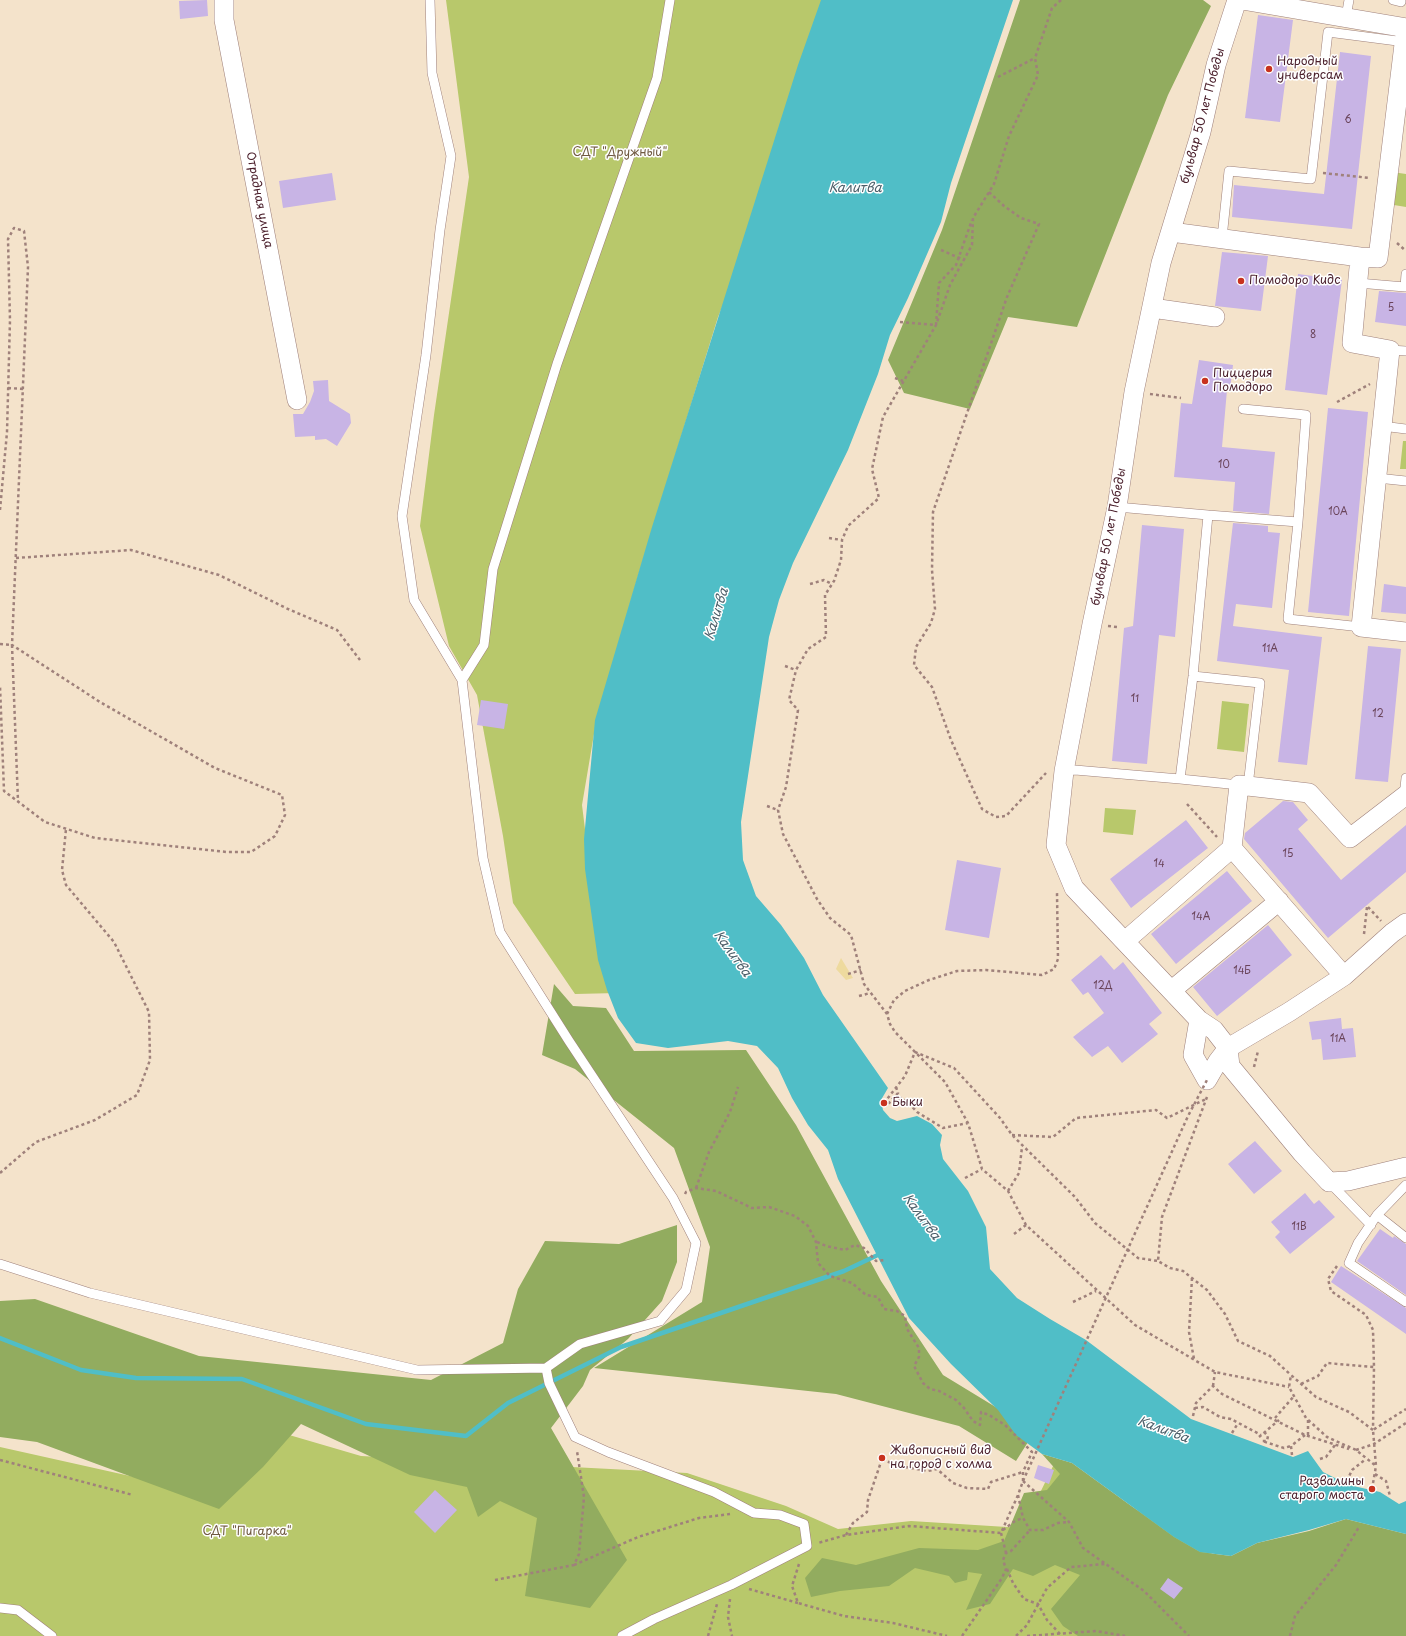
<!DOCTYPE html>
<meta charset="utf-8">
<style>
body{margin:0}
canvas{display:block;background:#f4e3cb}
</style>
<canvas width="1406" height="1636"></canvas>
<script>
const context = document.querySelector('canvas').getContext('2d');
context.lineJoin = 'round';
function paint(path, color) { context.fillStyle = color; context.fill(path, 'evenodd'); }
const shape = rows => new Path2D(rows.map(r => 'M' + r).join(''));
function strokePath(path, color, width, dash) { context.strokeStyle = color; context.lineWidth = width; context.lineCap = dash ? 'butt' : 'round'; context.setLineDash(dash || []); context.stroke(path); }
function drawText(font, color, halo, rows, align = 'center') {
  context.font = font + ' "Playpen Sans",sans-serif'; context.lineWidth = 3; context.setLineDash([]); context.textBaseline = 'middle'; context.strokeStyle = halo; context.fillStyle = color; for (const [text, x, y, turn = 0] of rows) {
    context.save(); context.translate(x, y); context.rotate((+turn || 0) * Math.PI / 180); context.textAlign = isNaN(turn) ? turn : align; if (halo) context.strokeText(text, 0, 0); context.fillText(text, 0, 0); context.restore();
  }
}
paint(shape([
 [446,0,841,0,776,175,718,317,638,576,596,722,582,805,599,943,618,993,575,994,513,903,503,836,477,695,449,646,420,526,434,415,469,177],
 [1392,172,1406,174,1406,207,1388,204],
 [1403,441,1406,441,1406,469,1400,469],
 [1222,701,1249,704,1244,752,1217,749],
 [1105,808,1136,810,1133,835,1103,832],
 [214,1413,361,1456,687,1473,786,1506,838,1529,911,1521,1023,1528,1055,1462,1353,1636,0,1636,0,1447,148,1480]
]), '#b8c86b');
paint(shape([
 [1020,0,1203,0,1211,6,1168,95,1077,327,1008,317,970,409,904,393,888,360,942,230],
 [554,984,573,1006,606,1008,634,1051,746,1050,796,1125,881,1281,943,1375,1035,1431,1016,1461,959,1426,836,1394,594,1368,702,1302,710,1247,674,1148,575,1069,542,1055],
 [677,1225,677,1262,662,1301,628,1339,590,1370,583,1386,551,1428,627,1560,590,1608,525,1596,537,1518,500,1501,478,1517,467,1487,410,1475,301,1424,263,1467,219,1509,37,1442,0,1437,0,1301,35,1299,199,1356,431,1380,503,1343,518,1289,545,1241,619,1244],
 [1042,1454,1072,1463,1174,1537,1200,1552,1231,1556,1257,1543,1309,1531,1346,1519,1406,1534,1406,1636,1078,1636,1063,1626,1051,1609,1080,1575,1055,1565,1033,1576,1013,1569,990,1604,966,1610,982,1574,968,1572,967,1580,955,1583,949,1576,915,1568,889,1586,840,1591,811,1597,805,1578,822,1558,856,1565,919,1548,978,1550,1004,1541,1024,1493,1047,1490,1060,1474]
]), '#92ac5f');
paint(shape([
 [841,958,853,978,846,980,836,969]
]), '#eeda9e');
paint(shape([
 [821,0,1013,0,951,183,941,222,908,298,890,335,878,374,848,450,793,563,779,600,769,637,741,822,743,860,756,896,781,925,804,958,823,995,888,1088,881,1100,883,1110,890,1118,897,1121,917,1116,932,1124,942,1135,940,1145,943,1159,968,1191,986,1227,990,1269,1017,1298,1050,1319,1086,1340,1191,1419,1293,1457,1308,1451,1323,1472,1349,1485,1380,1492,1399,1504,1406,1501,1406,1534,1346,1519,1309,1530,1257,1543,1231,1556,1200,1552,1174,1537,1072,1463,1042,1454,1016,1435,998,1410,951,1364,909,1318,838,1179,828,1150,808,1125,792,1098,778,1068,757,1046,728,1041,668,1048,636,1043,618,1018,607,990,598,960,585,869,584,839,595,720,652,527,798,65]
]), '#50bec7');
strokePath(shape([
 [0,1338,81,1370,136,1378,242,1379,366,1424,466,1436,508,1403,621,1347,844,1271,882,1253]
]), '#50bec7', 4.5);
paint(shape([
 [207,0,208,16,180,19,179,1],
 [1258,15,1293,20,1280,122,1245,118],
 [1340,52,1371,56,1352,229,1232,217,1234,185,1324,194],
 [332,173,336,200,283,208,279,181],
 [1222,252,1268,256,1261,311,1215,306],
 [1298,274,1342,280,1327,395,1285,390],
 [1379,291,1406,293,1406,326,1375,322],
 [1199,360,1233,365,1230,390,1227,390,1222,447,1275,452,1269,514,1233,511,1235,482,1174,477,1181,403,1192,404],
 [328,380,329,401,350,414,351,423,337,446,326,439,315,440,315,436,295,437,293,414,303,414,310,402,314,391,313,381],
 [1328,408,1368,412,1349,616,1308,612],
 [1233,523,1268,526,1268,532,1280,533,1272,608,1236,604,1233,626,1322,637,1307,765,1278,762,1289,670,1217,661],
 [1142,525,1184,529,1175,637,1159,635,1147,764,1112,761,1124,628,1133,626],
 [1384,584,1406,587,1406,614,1381,612],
 [1368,646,1401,649,1388,782,1355,779],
 [481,700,508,704,504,729,477,725],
 [1283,801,1293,802,1308,820,1298,829,1341,880,1406,825,1406,872,1328,938,1244,839,1245,833],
 [1186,820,1208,848,1131,908,1110,879],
 [957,860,1001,868,989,938,945,930],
 [1227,871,1252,901,1176,964,1151,934],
 [1268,925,1292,955,1217,1016,1193,987],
 [1101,955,1114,970,1123,962,1162,1013,1149,1024,1158,1034,1122,1063,1108,1046,1092,1057,1073,1037,1104,1013,1088,992,1083,995,1071,980],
 [1341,1018,1342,1029,1353,1028,1356,1057,1323,1060,1321,1039,1312,1040,1309,1022],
 [1255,1141,1282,1171,1254,1194,1228,1164],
 [1305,1193,1314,1204,1319,1200,1335,1217,1290,1254,1275,1237,1280,1232,1271,1222],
 [1380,1229,1393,1238,1394,1236,1406,1244,1406,1295,1357,1261],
 [1341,1266,1406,1308,1406,1334,1331,1282],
 [1038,1465,1054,1470,1049,1484,1034,1478],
 [435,1490,457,1510,435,1533,414,1512],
 [1168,1578,1183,1588,1174,1599,1160,1589]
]), '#c8b4e5');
const lane = shape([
 [430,0,432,73,451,156,440,230,426,355,402,516,414,600,462,680,483,858,500,932,569,1041,673,1198,696,1243,686,1290,660,1321,580,1344,546,1368,549,1383,575,1437,608,1452,714,1492,754,1513,780,1515,804,1524,807,1546,731,1585,654,1619,622,1636],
 [1393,0,1401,2,1401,0],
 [1346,17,1349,0],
 [1222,238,1229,171,1311,179,1328,32,1405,42],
 [1358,283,1405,287,1406,274],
 [1390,350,1406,351],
 [1243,409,1306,415,1298,522],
 [1382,426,1406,429],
 [1377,478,1406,481],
 [1117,507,1208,515],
 [1193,676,1260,683,1248,786],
 [462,680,484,645,493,569,557,364,657,78,670,0],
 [1064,771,1075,770,1180,779],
 [1239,785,1180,779,1193,676,1208,515,1298,522,1288,619,1361,627],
 [1404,797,1406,778],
 [1330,1183,1371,1225],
 [1406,1185,1377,1215,1358,1243,1349,1263,1406,1302],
 [1377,1215,1406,1238],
 [0,1264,90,1293,417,1370,546,1368],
 [0,1608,18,1610,52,1636]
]);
const street = shape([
 [224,0,224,20,297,400],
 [1242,0,1406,28,1378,258,1360,257,1352,343,1390,350,1361,627,1406,632],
 [1171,232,1360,257],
 [1152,308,1215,317],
 [1125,941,1232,848],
 [1344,976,1232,848,1239,785,1309,793,1350,838,1406,795],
 [1172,990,1279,901],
 [1199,1020,1214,1030,1228,1048,1230,1066,1302,1153,1329,1182,1348,1181,1406,1167],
 [1207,1080,1193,1055,1199,1020,1074,888,1056,845,1064,771,1092,624,1117,507,1134,392,1161,263,1201,132,1216,65,1237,0],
 [1207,1080,1218,1061,1228,1048,1289,1012,1344,976,1392,933,1406,923]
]);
strokePath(lane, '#9f817b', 10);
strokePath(street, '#9f817b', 20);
strokePath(shape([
 [1061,0,1052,8,1035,58,1038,75,1009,136,994,184,973,218,972,245,950,285,936,325,883,417,872,469,879,498,848,526,842,540,841,560,834,581,825,595,826,637,808,649,796,670,789,700,798,710,786,787,778,810,783,834,817,899,830,918,851,935,864,984,887,1014,890,1024,895,1032,945,1082,968,1123,982,1169,1008,1191,1026,1225,1135,1325,1215,1372,1289,1387],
 [998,77,1035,58],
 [1323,173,1370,178],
 [989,192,1004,206,1021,218,1039,224,1007,297,933,512,932,570,935,609,931,623,916,647,914,665,932,687,951,740,982,809,996,817,1006,816,1046,773],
 [1397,243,1406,251],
 [941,250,964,260],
 [900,322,936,325,939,283,956,265,972,220],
 [895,378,903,381],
 [8,388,24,389],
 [1150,394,1181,398],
 [1337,402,1370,384],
 [0,510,7,432,10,320,8,239,14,228,24,231,28,267,12,645,100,702,215,768,282,795,285,815,275,836,251,852,227,852,95,838,45,822,4,791,0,686],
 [829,538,842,540],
 [16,558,131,550,219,575,288,609,337,630,360,660],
 [810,584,824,580,832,584],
 [1108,626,1117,627],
 [0,644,12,645,18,801],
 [785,666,796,670],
 [1187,804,1217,837],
 [767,806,778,810],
 [1368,907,1381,921],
 [1364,934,1367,907],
 [848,974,861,970],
 [859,996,870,993],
 [887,1014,894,1000,905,991,929,980,957,971,986,970,1042,975,1054,969,1058,959,1057,893],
 [1254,1067,1258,1051],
 [896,1087,898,1093,889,1103,901,1098,909,1103,917,1112,943,1128,968,1123],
 [1207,1097,1162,1217,1158,1261,1170,1268,1183,1271,1207,1290,1225,1314,1238,1341,1270,1356,1291,1375],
 [884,1103,905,1076,915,1052,954,1068,1000,1118,1012,1135,1075,1197,1095,1223,1138,1258,1158,1261],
 [1012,1135,1053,1137,1076,1118,1156,1110,1167,1118,1206,1099],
 [0,1173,36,1142,95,1120,137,1095,150,1060,149,1012,114,942,66,885,62,870,66,829],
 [965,1178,982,1169],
 [696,1188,709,1152,730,1112,738,1087],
 [1008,1191,1019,1173,1022,1147],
 [685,1194,686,1192,696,1188,716,1191,752,1208,769,1207,795,1216,808,1226,816,1242,818,1263,830,1276,852,1283,866,1295,878,1297,884,1309,897,1311,905,1316,907,1329,919,1348,919,1357,914,1366,923,1383,930,1389,939,1391,956,1400,964,1408,973,1421,980,1425,981,1412,989,1415,1005,1425,1032,1452,1023,1472,1023,1481,1018,1495,1001,1533,909,1526,846,1535,818,1543],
 [1014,1234,1026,1225],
 [817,1242,826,1246,845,1250,855,1245,864,1248,876,1261,885,1260],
 [1337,1266,1328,1279,1331,1291,1366,1315,1373,1330,1374,1367,1373,1429],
 [1192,1278,1189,1332,1194,1359],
 [1073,1302,1096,1291],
 [1301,1384,1318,1376,1327,1363,1374,1367],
 [1213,1386,1215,1372],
 [1195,1408,1203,1407,1220,1417,1231,1419,1261,1435],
 [1193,1416,1196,1403,1213,1386,1222,1394,1305,1435,1349,1449],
 [1275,1418,1294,1396],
 [1308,1420,1308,1436],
 [1373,1430,1349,1412,1316,1397,1291,1375,1289,1387,1306,1418,1327,1437,1356,1450,1376,1466,1373,1430,1406,1409],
 [1264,1432,1268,1436,1267,1441,1262,1441,1284,1448,1291,1446],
 [1232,1433,1238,1423],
 [1259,1437,1279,1420],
 [1356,1450,1374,1444,1406,1423],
 [1292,1455,1291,1446,1305,1435],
 [1320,1459,1326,1457,1335,1445],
 [0,1460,133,1495],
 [882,1460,905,1467,928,1471,937,1469,953,1483,967,1488,988,1489,991,1482,1023,1472],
 [1375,1474,1386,1481,1390,1496],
 [1023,1481,1069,1522,1083,1548,1144,1591,1189,1636],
 [1347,1481,1352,1470,1366,1459],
 [1372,1489,1376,1466],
 [1018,1495,1023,1518,1030,1530,1043,1530,1058,1523,1069,1522],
 [1003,1530,1015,1521,1023,1518],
 [1001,1533,1006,1553],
 [846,1535,853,1523,867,1512,868,1500,882,1459],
 [799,1564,792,1586,798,1603,844,1616,893,1623,947,1636],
 [574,1565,638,1537,699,1518,730,1514],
 [1007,1569,1013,1583,1024,1599,1038,1604,1047,1620,1060,1634],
 [495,1580,574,1565,579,1554,584,1497,577,1451],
 [749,1589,798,1603],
 [730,1599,728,1617,732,1636],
 [708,1636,717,1604],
 [962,1636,1002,1578,1006,1569,1003,1560,1006,1553,1011,1551,1030,1530],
 [1016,1636,1027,1625,1047,1588,1071,1567,1105,1564],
 [1027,1636,1096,1631,1125,1636],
 [1290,1636,1295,1616,1336,1565,1359,1527]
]), '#9f817b', 2.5, [3, 3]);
strokePath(lane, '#fff', 9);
strokePath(street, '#fff', 19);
strokePath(shape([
 [1023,1481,1188,1116,1207,1080]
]), '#9f817b', 2.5, [3, 3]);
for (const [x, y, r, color] of [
 [1269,69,4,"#c8321e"],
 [1241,281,4,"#c8321e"],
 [1205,381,4,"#c8321e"],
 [884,1103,4,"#c8321e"],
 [882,1458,4,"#c8321e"],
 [1372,1489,4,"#c8321e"]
]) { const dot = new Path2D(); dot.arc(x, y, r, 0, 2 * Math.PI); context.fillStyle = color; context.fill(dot); strokePath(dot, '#fff', 1.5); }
drawText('10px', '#6a445a', null, [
 ["6",1348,120],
 ["5",1391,308],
 ["8",1313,335],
 ["10",1224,465],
 ["10А",1338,512],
 ["11А",1270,649],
 ["11",1135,699],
 ["12",1378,714],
 ["15",1288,854],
 ["14",1159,864],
 ["14А",1201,917],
 ["14Б",1242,971],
 ["12Д",1103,986],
 ["11А",1338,1039],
 ["11В",1299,1227]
]);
drawText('12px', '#4a1f2b', '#fff', [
 ["Народный",1277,62],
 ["универсам",1277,76],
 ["Помодоро Кидс",1249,281],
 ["Пиццерия",1213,374],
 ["Помодоро",1213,388],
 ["Быки",892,1103],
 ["Живописный вид",890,1451],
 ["на город с холма",890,1465],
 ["Развалины",1364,1482,"right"],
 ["старого моста",1364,1496,"right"]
], 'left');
drawText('12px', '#4a1f2b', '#fff', [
 ["бульвар 50 лет Победы",1203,116,-75],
 ["Отрадная улица",259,200,79],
 ["бульвар 50 лет Победы",1109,537,-79]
]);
drawText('12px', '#705a41', '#fff', [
 ["СДТ \"Дружный\"",620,153],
 ["СДТ \"Пигарка\"",247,1532]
]);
drawText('italic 13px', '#4c5f69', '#fff', [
 ["Калитва",855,188],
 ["Калитва",717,614,-73],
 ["Калитва",732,954,54],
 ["Калитва",921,1217,54],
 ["Калитва",1163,1430,20]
]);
</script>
